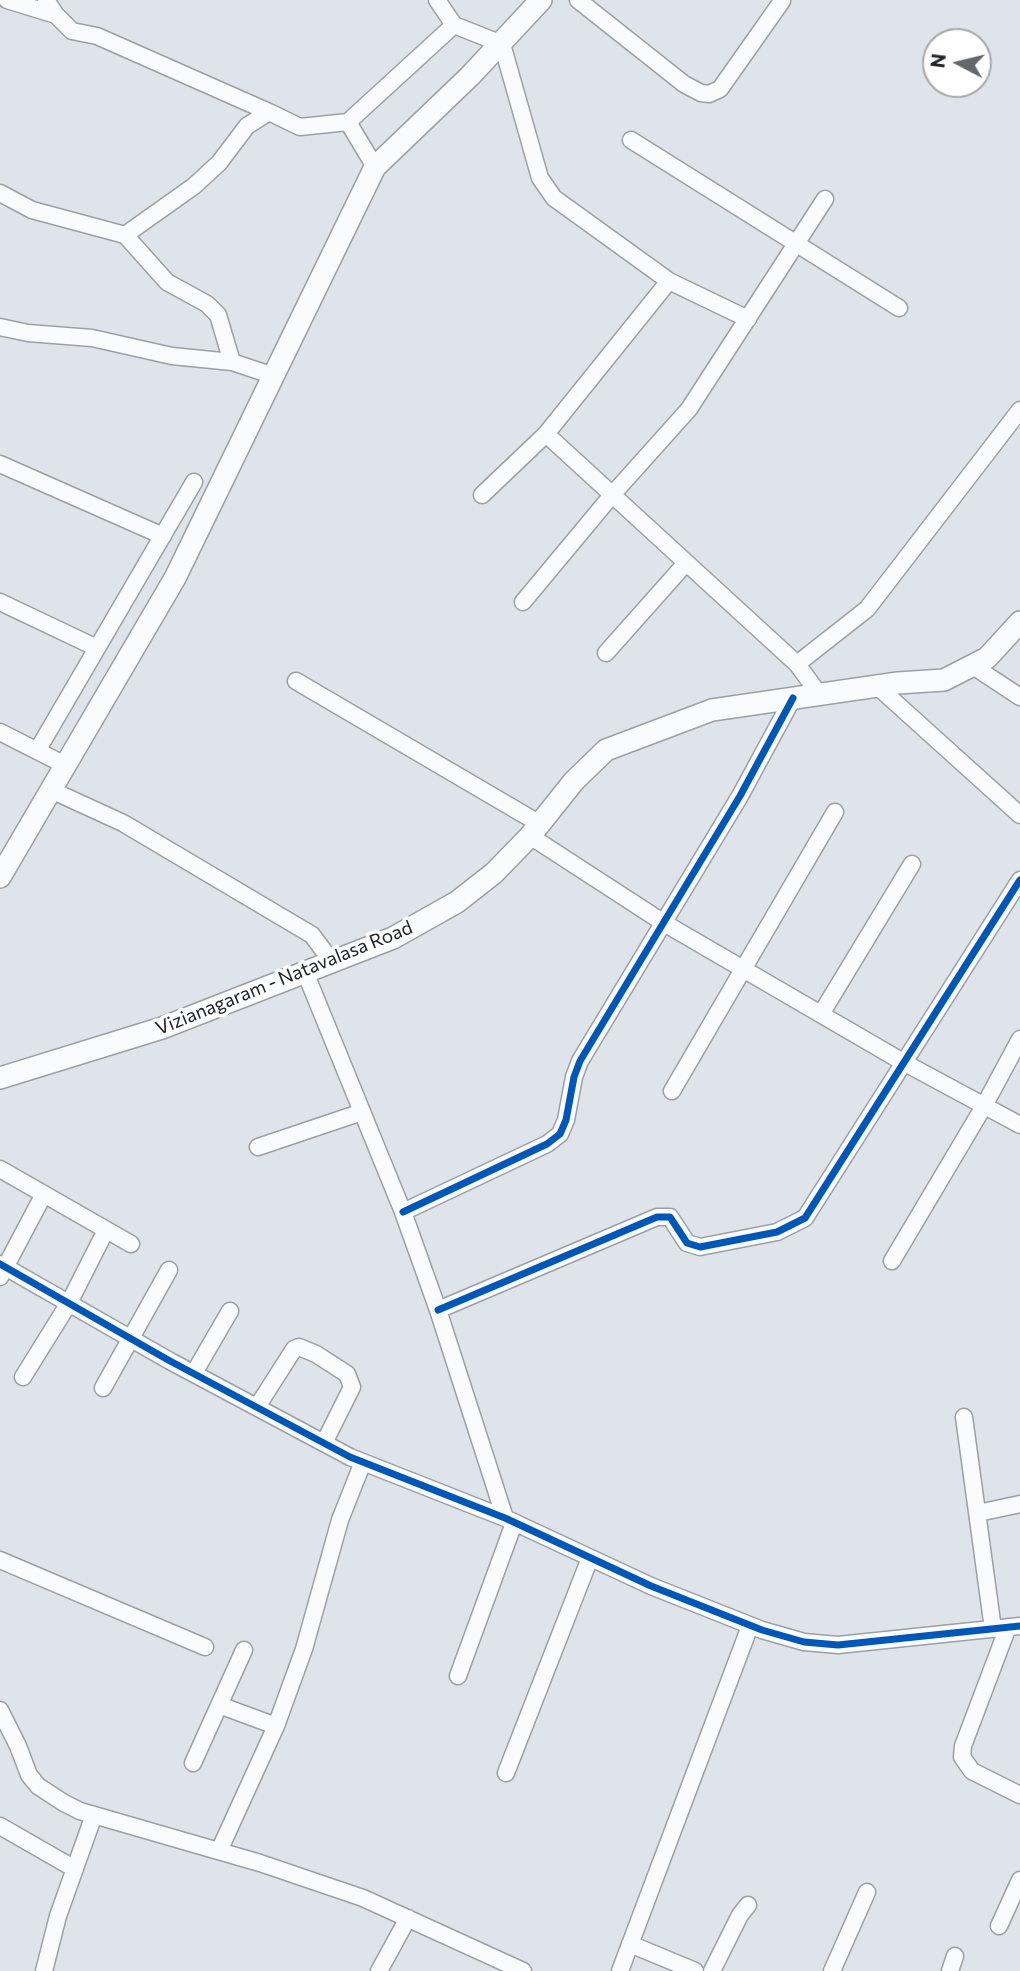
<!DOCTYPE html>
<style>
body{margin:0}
#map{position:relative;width:1020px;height:1971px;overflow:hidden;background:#dee4ea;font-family:Commissioner,sans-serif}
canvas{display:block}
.north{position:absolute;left:922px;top:28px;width:70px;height:70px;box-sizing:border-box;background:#fff;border:2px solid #a6a8aa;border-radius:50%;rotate:277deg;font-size:19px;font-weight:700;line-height:28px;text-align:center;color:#21252a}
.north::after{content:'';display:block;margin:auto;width:24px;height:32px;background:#63686d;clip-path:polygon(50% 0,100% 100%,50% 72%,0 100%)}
</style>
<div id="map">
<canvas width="1020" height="1971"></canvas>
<div class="north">N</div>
</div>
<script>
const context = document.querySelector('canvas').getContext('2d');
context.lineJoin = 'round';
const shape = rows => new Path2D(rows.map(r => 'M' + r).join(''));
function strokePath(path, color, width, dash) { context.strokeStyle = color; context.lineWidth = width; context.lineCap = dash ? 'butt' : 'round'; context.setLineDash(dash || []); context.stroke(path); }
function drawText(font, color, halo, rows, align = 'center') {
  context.font = font + ' Commissioner,sans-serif'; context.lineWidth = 7; context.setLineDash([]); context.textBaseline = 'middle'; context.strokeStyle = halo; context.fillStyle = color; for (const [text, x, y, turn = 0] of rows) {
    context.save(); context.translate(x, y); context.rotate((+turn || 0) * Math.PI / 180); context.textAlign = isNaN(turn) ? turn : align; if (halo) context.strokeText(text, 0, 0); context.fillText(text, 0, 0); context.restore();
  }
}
const minor = shape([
 [7,0,56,15],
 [46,0,56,15,72,31,97,36,269,112],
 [437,0,454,25],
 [578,0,684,84,701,93,709,94,720,89,782,1],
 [631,140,899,308],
 [375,167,348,122,454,25,502,44,540,178,554,198,669,281,748,319],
 [0,193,32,210,125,235],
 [0,327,28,333,92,338,172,356,232,362,274,376],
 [232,362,218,315,207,304,167,282,125,235,194,186,219,163,247,126,269,112,300,127,348,122],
 [546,434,797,664,819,694],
 [0,464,163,536],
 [482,495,546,434,669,281],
 [0,602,97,648],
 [523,602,612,495,689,409,825,199],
 [606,653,686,563],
 [797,664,867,609,1020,410],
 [973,666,1020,697],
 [296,681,540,824],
 [877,686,1020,815],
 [0,732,67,766],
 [37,751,194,482],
 [51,790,123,823,312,935,332,962],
 [530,836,664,923,903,1062,1020,1125],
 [305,972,403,1212,438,1310,505,1518],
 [821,1014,912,864],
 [672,1091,835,812],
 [258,1147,362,1112],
 [0,1169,131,1244],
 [403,1212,547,1144,560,1134,566,1120,574,1077,580,1061,740,796,793,698],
 [892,1261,984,1106,1020,1039],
 [0,1264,170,1361,350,1457,505,1518,651,1586,762,1630,804,1642,838,1645,1020,1626],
 [0,1277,44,1194],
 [438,1310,657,1217,670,1217,687,1243,700,1247,777,1232,805,1218,1020,880],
 [194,1373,230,1311],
 [23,1377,69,1303,106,1230],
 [103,1388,169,1270],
 [257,1407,294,1349,299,1347,316,1354,347,1374,352,1387,324,1443],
 [964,1417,993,1629],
 [978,1513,1020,1504],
 [0,1560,205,1647],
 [1008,1627,963,1746,962,1757,972,1771,1020,1795],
 [458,1676,514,1523],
 [219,1705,276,1726],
 [0,1710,18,1746,29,1775,38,1786,64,1803,80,1811,260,1863,363,1898,523,1971],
 [193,1763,244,1650],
 [506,1773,590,1558],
 [0,1826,75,1869],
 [219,1851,276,1726,304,1649,340,1520,363,1462],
 [999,1926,1020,1880],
 [630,1944,695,1971],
 [44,1971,58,1916,94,1815],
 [379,1971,408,1918],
 [620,1971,750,1626],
 [712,1971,740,1915,748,1905],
 [832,1971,867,1892],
 [950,1971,955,1956]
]);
const major = shape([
 [0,877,175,578,375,167,470,76,541,0],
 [0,1078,162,1028,393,938,457,902,494,873,530,836,574,781,606,750,712,710,898,683,944,680,987,658,1020,622]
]);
strokePath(minor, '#9ca0a5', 19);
strokePath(major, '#9ca0a5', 24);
strokePath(minor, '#fafbfc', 16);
strokePath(major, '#fafbfc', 21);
strokePath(shape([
 [403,1212,547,1144,560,1134,566,1120,574,1077,580,1061,740,796,793,698],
 [0,1264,170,1361,350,1457,505,1518,651,1586,762,1630,804,1642,838,1645,1020,1626],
 [438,1310,657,1217,670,1217,687,1243,700,1247,777,1232,805,1218,1020,880]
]), '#0057b8', 7);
drawText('19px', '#21252a', '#fff', [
 ["Vizianagaram - Natavalasa Road",284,978,-22]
]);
</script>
